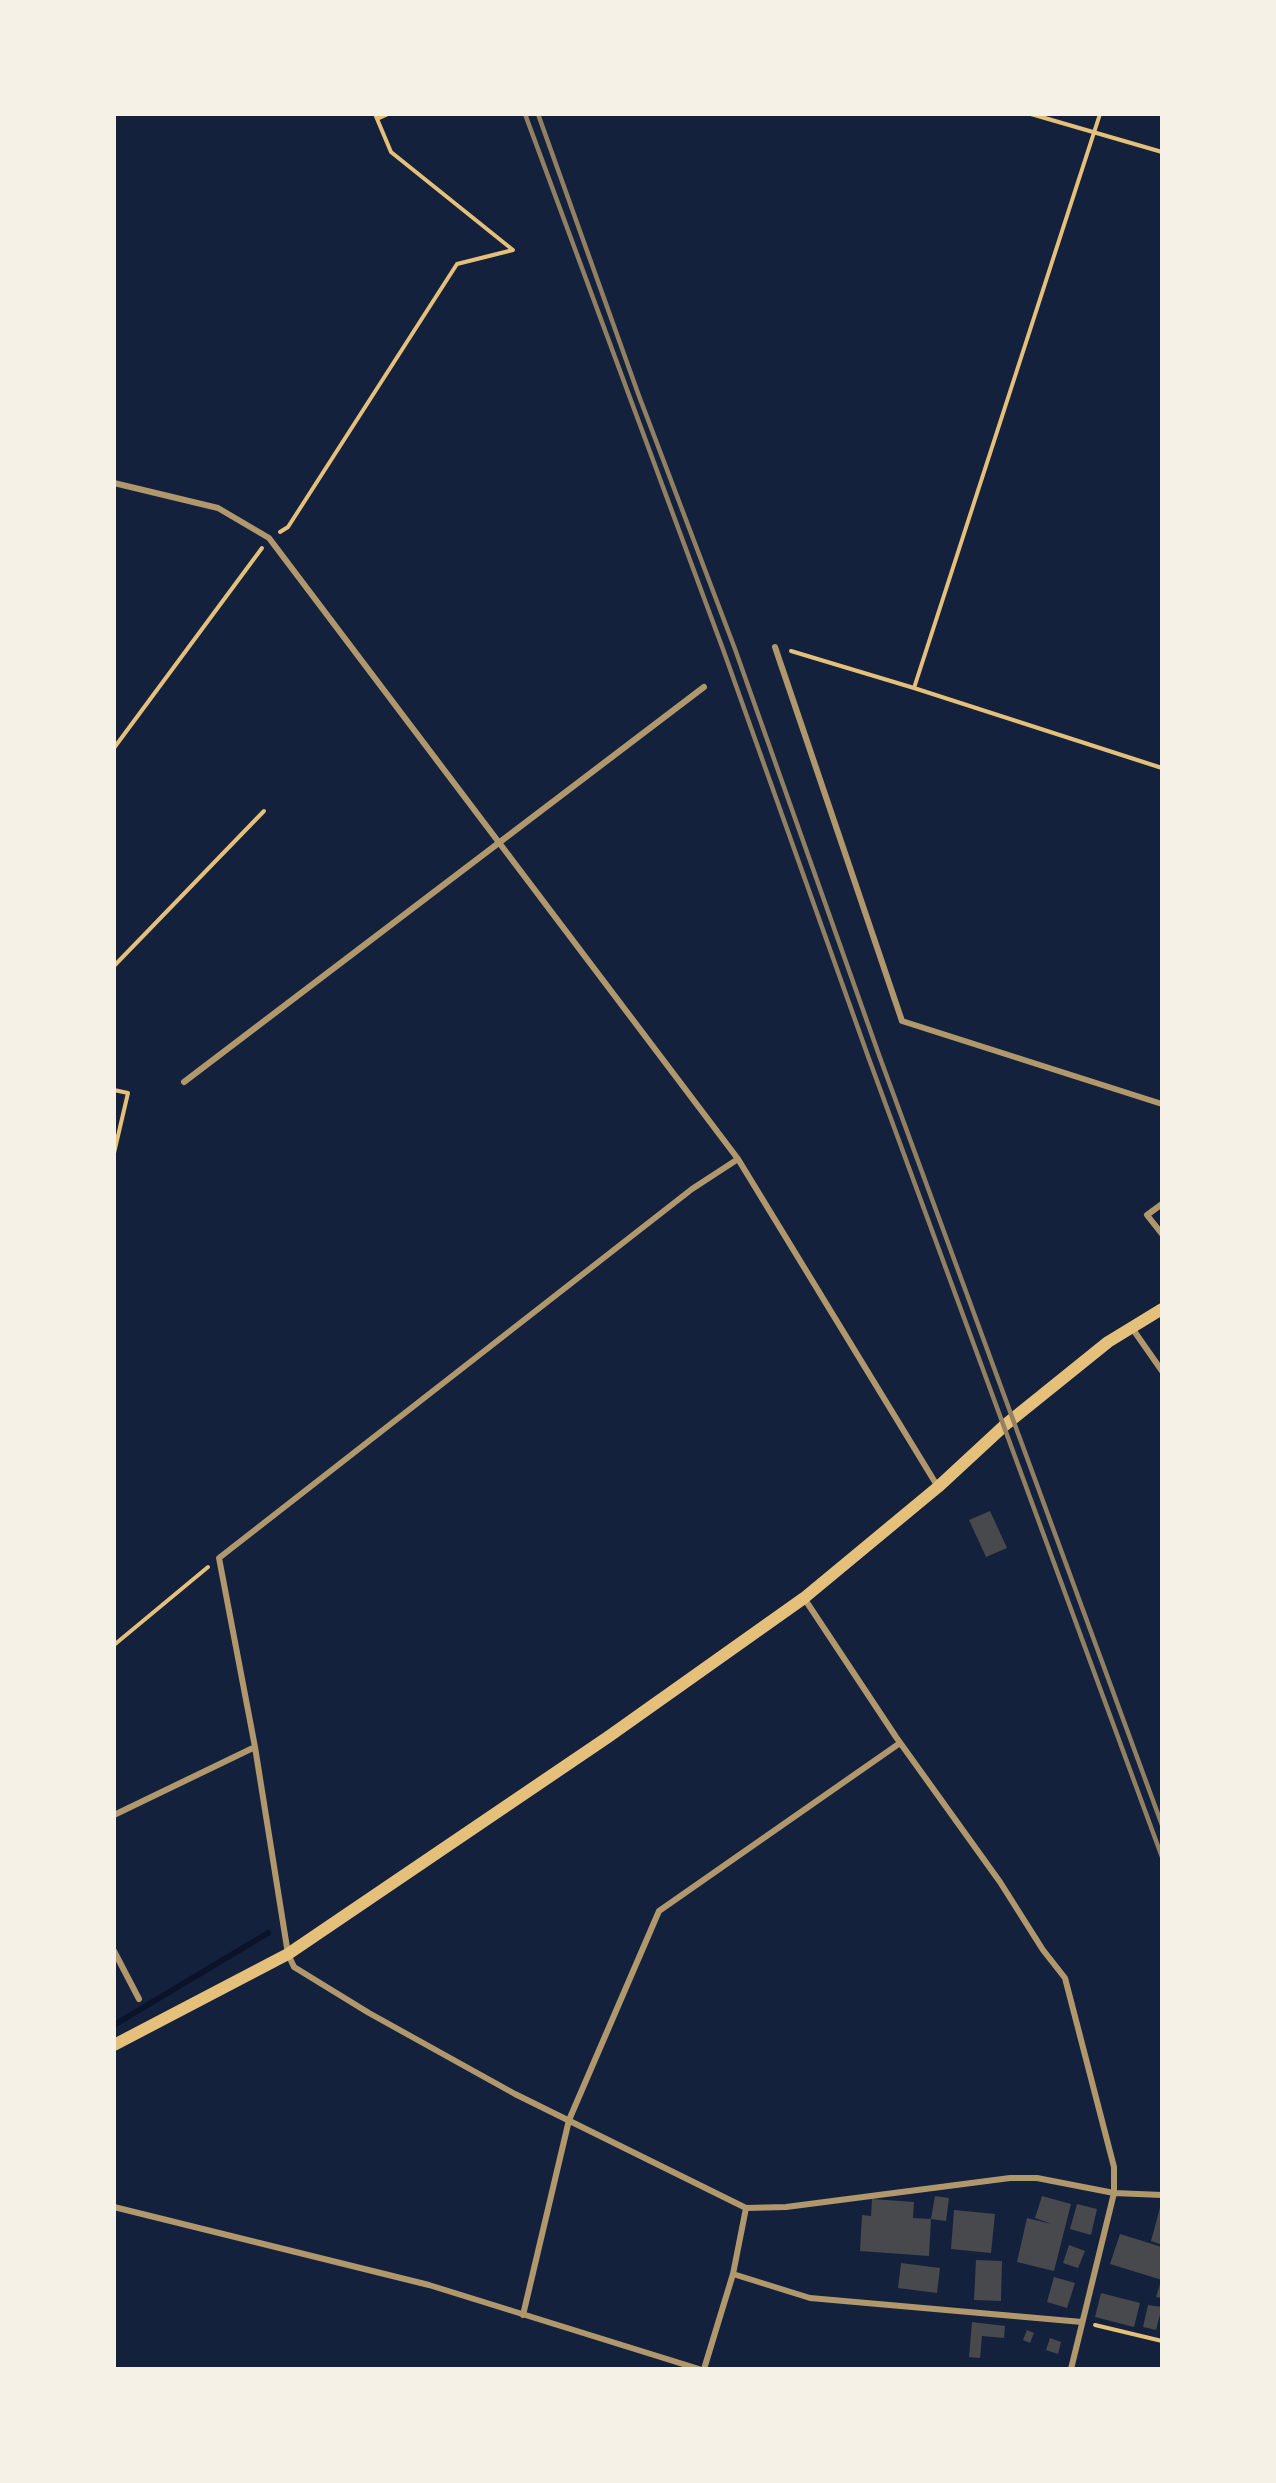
<!DOCTYPE html>
<style>
body{margin:0}
#map{position:relative;width:1276px;height:2483px;overflow:hidden;background:#14213d;font-family:Ubuntu,sans-serif}
canvas{display:block}
.frame{position:absolute;inset:0;border:116px solid #f6f1e7;pointer-events:none}
</style>
<div id="map">
<canvas width="1276" height="2483"></canvas>
<div class="frame"></div>
</div>
<script>
const context = document.querySelector('canvas').getContext('2d');
context.lineJoin = 'round';
const shape = rows => new Path2D(rows.map(r => 'M' + r).join(''));
function strokePath(path, color, width, dash) { context.strokeStyle = color; context.lineWidth = width; context.lineCap = dash ? 'butt' : 'round'; context.setLineDash(dash || []); context.stroke(path); }
function paint(path, color) { context.fillStyle = color; context.fill(path, 'evenodd'); }
strokePath(shape([
 [114,2025,268,1933]
]), '#0b132b', 6);
paint(shape([
 [990,1511,1007,1548,986,1557,969,1520],
 [935,2196,949,2198,946,2221,931,2219,929,2256,860,2251,862,2215,871,2216,872,2199,914,2202,913,2218,931,2219],
 [1042,2196,1071,2204,1054,2271,1017,2262,1027,2218,1052,2224,1035,2218],
 [1077,2204,1097,2209,1091,2235,1070,2229],
 [1161,2204,1162,2205,1162,2245,1151,2241],
 [954,2210,995,2214,991,2253,951,2249],
 [1120,2234,1162,2247,1162,2280,1110,2264],
 [1069,2245,1085,2251,1078,2268,1063,2263],
 [976,2260,1002,2261,1001,2301,974,2300],
 [901,2263,940,2268,937,2293,898,2288],
 [1054,2277,1075,2283,1067,2308,1047,2302],
 [1161,2281,1162,2281,1162,2298,1156,2297],
 [1101,2293,1140,2303,1134,2327,1095,2317],
 [1148,2305,1162,2307,1156,2330,1143,2327],
 [972,2322,1005,2326,1004,2338,982,2336,980,2358,969,2357],
 [1027,2330,1034,2333,1030,2343,1023,2340],
 [1050,2338,1061,2342,1058,2354,1046,2350]
]), '#48494c');
strokePath(shape([
 [1031,114,1162,152],
 [377,119,388,114],
 [280,532,288,527,457,264,513,250,391,152,375,114],
 [791,651,914,688,1162,768],
 [914,688,1100,114],
 [114,748,262,548],
 [114,966,264,811],
 [114,1090,128,1093,114,1153],
 [114,1645,208,1567],
 [1095,2325,1162,2341]
]), '#e5c07b', 4);
strokePath(shape([
 [114,483,218,508,269,538,738,1159,938,1487],
 [775,647,902,1021,1162,1104],
 [184,1082,704,687],
 [738,1159,692,1189,219,1558,255,1747,288,1954,294,1967,369,2013,515,2094,746,2208,786,2207,1010,2178,1037,2178,1114,2193,1162,2195],
 [1162,1204,1147,1215,1162,1234],
 [1132,1328,1162,1371],
 [804,1598,896,1737,1000,1882,1043,1950,1065,1978,1114,2167,1114,2193,1071,2369],
 [114,1815,255,1747],
 [114,1951,139,1999],
 [114,2207,429,2285,699,2369],
 [733,2274,810,2298,1082,2322],
 [523,2315,569,2120,659,1911,900,1743],
 [704,2369,733,2274,746,2208]
]), '#b1986c', 6);
strokePath(shape([
 [114,2045,288,1954,608,1737,804,1598,938,1487,1005,1425,1108,1342,1162,1309]
]), '#e5c07b', 12);
strokePath(shape([
 [525,114,724,652,869,1059,1162,1857],
 [538,114,639,396,735,649,879,1055,1162,1825]
]), '#918062', 4.5);
</script>
